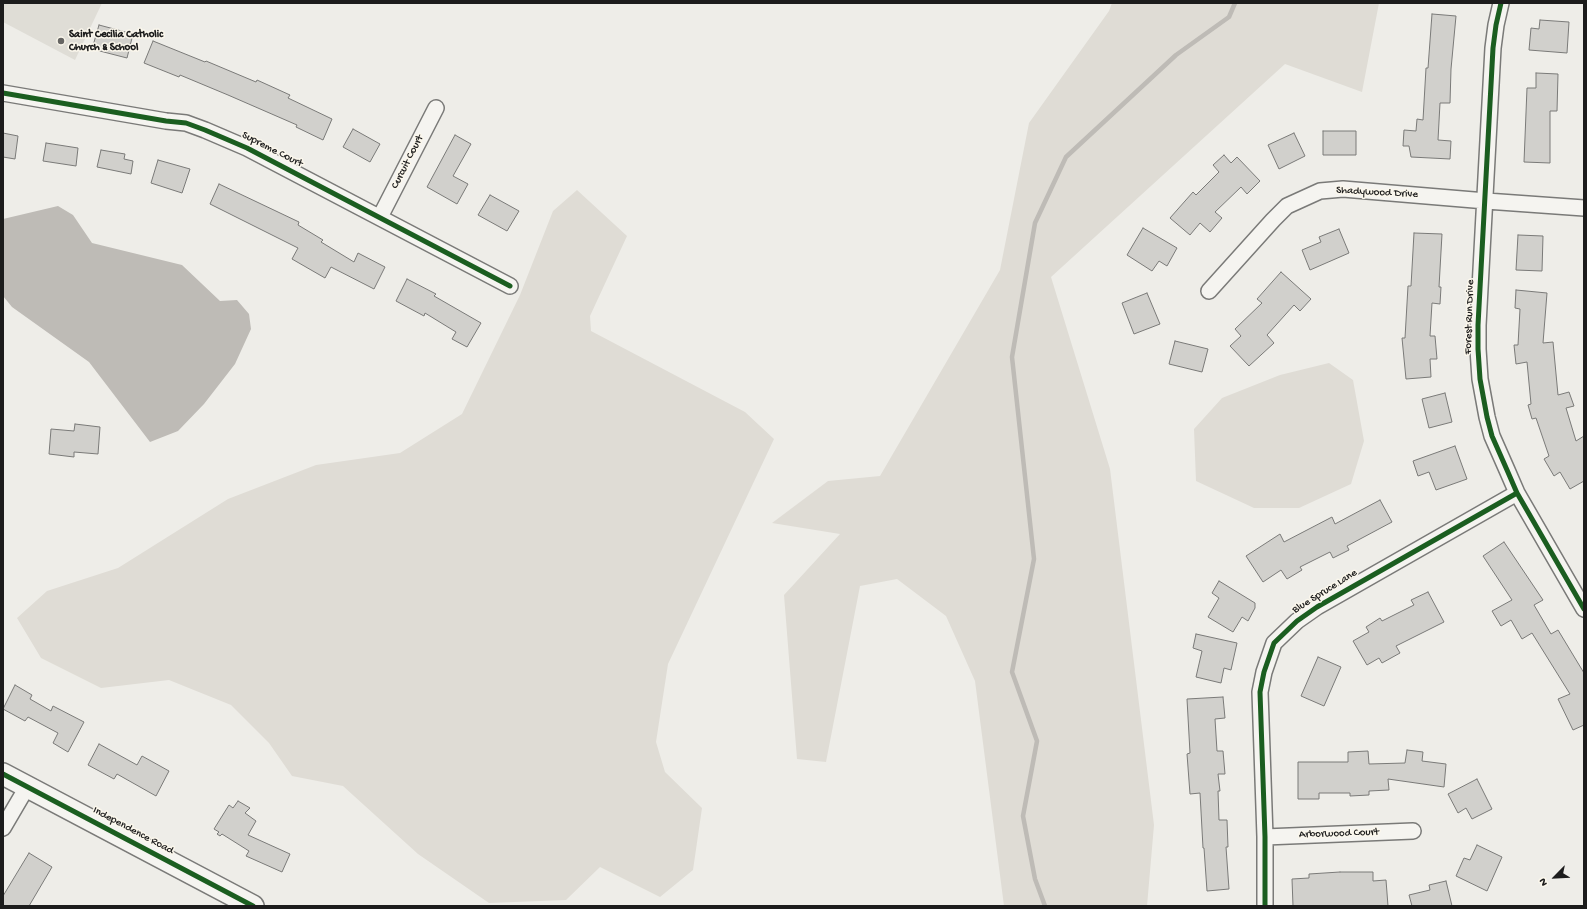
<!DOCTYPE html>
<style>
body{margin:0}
#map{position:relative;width:1587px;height:909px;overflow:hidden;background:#eeede8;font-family:"Gochi Hand",sans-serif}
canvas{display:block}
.frame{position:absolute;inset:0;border:4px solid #1c1c1c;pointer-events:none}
.north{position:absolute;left:1535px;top:857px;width:40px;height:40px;-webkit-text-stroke:3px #fbf7ec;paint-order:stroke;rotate:246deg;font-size:11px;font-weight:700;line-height:16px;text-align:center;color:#1c1c1c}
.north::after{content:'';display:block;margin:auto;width:14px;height:18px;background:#1c1c1c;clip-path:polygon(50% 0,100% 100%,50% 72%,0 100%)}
</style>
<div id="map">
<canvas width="1587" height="909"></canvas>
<div class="frame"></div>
<div class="north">N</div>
</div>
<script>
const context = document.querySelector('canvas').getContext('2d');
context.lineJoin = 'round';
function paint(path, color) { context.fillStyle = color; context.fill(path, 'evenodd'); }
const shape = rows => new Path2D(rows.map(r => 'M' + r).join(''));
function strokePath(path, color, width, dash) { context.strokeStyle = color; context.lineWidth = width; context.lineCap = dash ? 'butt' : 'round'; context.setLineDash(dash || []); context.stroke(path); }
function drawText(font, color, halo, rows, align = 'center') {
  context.font = font + ' "Gochi Hand",sans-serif'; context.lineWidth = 3; context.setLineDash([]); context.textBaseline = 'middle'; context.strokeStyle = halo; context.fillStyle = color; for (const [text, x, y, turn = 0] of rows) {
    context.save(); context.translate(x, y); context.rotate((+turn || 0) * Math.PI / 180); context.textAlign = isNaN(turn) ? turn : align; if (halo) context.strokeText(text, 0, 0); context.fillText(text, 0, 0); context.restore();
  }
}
paint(shape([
 [3,3,102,3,75,60,3,22]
]), '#dfddd6');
paint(shape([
 [1112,3,1379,3,1362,92,1285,64,1051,277,1110,469,1154,825,1147,906,1004,906,975,681,946,616,897,579,860,586,826,762,797,759,784,595,840,534,772,523,828,481,880,476,1000,270,1029,123,1109,11],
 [577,190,627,236,590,316,591,331,745,412,774,439,668,664,656,742,665,772,702,808,693,870,660,897,600,867,566,900,489,903,418,854,343,786,292,776,269,743,231,705,169,680,101,688,41,658,17,618,47,591,118,568,228,499,316,465,400,453,462,414,520,295,553,211],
 [1329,363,1353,380,1364,441,1351,484,1299,508,1254,508,1196,481,1194,429,1222,398,1280,375]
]), '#dfdcd5');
paint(shape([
 [58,206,73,215,92,243,182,265,220,301,237,300,249,314,251,329,235,364,204,404,178,431,150,442,89,362,12,307,3,296,3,219]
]), '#bebbb6');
strokePath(shape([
 [1045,906,1035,879,1023,816,1037,741,1012,672,1034,559,1012,357,1035,223,1066,157,1176,55,1229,17,1235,3]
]), '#bebbb6', 4.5);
const building = shape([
 [1432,14,1456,16,1451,69,1450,103,1440,103,1438,140,1451,141,1450,159,1411,157,1409,146,1403,146,1404,130,1416,131,1417,119,1423,120,1426,68,1428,68,1432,14],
 [1540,20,1569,22,1567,53,1529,50,1531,28,1539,29,1540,20],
 [99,25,133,34,127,58,92,49,99,25],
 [153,41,205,62,206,61,256,82,257,80,290,95,288,98,332,119,323,140,296,127,297,125,228,95,180,75,179,77,144,63,153,41],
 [1536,73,1558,74,1557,111,1550,111,1550,163,1524,162,1527,88,1536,88,1536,73],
 [353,129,380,144,370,162,343,147,353,129],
 [1323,131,1356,131,1356,155,1323,155,1323,131],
 [3,133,18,136,15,159,3,157,3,133],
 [1294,133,1305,156,1279,169,1268,145,1294,133],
 [455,135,471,144,453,176,468,184,457,204,427,187,455,135],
 [46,143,78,148,76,166,43,161,46,143],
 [101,150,125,154,124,159,133,161,131,174,97,167,101,150],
 [1224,155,1231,163,1237,157,1260,181,1247,194,1241,187,1215,212,1222,218,1210,232,1200,223,1190,235,1170,218,1193,192,1196,195,1219,172,1213,165,1224,155],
 [158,160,190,169,182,193,151,183,158,160],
 [219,184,299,222,298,225,323,240,321,242,354,262,358,253,385,267,374,289,331,267,325,278,292,259,298,248,210,204,219,184],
 [490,195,519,211,507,231,478,215,490,195],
 [1143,228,1177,248,1167,266,1159,261,1152,271,1127,255,1143,228],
 [1339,229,1349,253,1310,270,1302,250,1321,242,1319,237,1339,229],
 [1414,233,1442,234,1439,287,1441,287,1440,304,1432,303,1430,336,1435,336,1437,359,1430,359,1431,377,1406,379,1402,338,1405,338,1408,286,1411,286,1414,233],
 [1518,235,1543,236,1542,271,1516,270,1518,235],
 [1281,272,1311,299,1300,311,1294,305,1267,335,1274,343,1249,366,1230,346,1241,336,1235,329,1262,303,1257,299,1281,272],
 [407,279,436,294,434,296,481,323,467,347,452,339,456,332,425,313,424,316,396,301,407,279],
 [1516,290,1547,293,1543,343,1553,342,1558,395,1569,392,1574,406,1566,408,1576,441,1584,436,1584,481,1570,489,1560,472,1554,476,1544,459,1549,456,1536,418,1532,419,1528,405,1531,404,1527,362,1516,364,1514,345,1518,345,1520,309,1515,308,1516,290],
 [1147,293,1160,324,1134,334,1122,303,1147,293],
 [1175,341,1208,349,1202,372,1169,364,1175,341],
 [1445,393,1452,422,1429,428,1422,399,1445,393],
 [75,424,100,427,98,454,74,452,74,457,49,454,51,429,74,431,75,424],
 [1455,446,1467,479,1436,490,1429,472,1418,476,1413,461,1455,446],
 [1380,500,1392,522,1347,546,1349,550,1333,558,1330,552,1300,567,1302,570,1287,579,1281,570,1263,582,1246,556,1280,534,1284,542,1332,517,1335,524,1380,500],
 [1504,542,1543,600,1534,605,1551,634,1558,630,1584,673,1584,725,1573,730,1558,699,1570,694,1532,633,1522,639,1511,620,1501,626,1492,611,1512,600,1483,556,1504,542],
 [1219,581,1255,603,1255,608,1248,621,1242,617,1233,632,1208,617,1219,598,1212,593,1219,581],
 [1428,592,1444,622,1396,646,1400,653,1382,663,1379,658,1367,665,1353,641,1369,632,1366,627,1380,618,1382,621,1414,605,1411,600,1428,592],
 [1196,634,1237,643,1231,670,1224,668,1221,683,1196,677,1202,651,1193,648,1196,634],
 [1318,657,1341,667,1324,706,1301,696,1318,657],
 [15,685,32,695,30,699,51,711,53,706,84,722,68,752,53,743,58,733,28,717,25,721,3,709,15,685],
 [1223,697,1225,718,1215,719,1217,751,1223,751,1225,774,1218,774,1220,791,1218,791,1219,820,1227,820,1228,847,1226,847,1229,889,1207,891,1204,848,1203,848,1200,793,1190,794,1187,754,1190,753,1187,699,1223,697],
 [99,744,137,765,142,756,169,771,156,796,117,774,114,779,88,765,99,744],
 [1407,750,1423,752,1422,761,1446,764,1444,787,1388,779,1389,790,1369,791,1369,795,1350,796,1350,793,1319,793,1319,799,1298,799,1298,762,1348,762,1348,752,1368,751,1369,764,1405,763,1407,750],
 [1477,779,1492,809,1472,819,1466,808,1458,813,1448,794,1477,779],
 [238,801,250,808,245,813,256,821,248,835,290,854,282,872,246,856,249,851,222,834,220,836,217,834,219,832,214,829,229,805,233,808,238,801],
 [1477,845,1502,857,1487,891,1456,876,1464,858,1470,860,1477,845],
 [29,853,52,867,29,906,3,906,3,896,29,853],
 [1340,872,1373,872,1373,881,1386,880,1388,906,1293,906,1292,879,1309,878,1309,874,1340,872],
 [1446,881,1452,906,1412,906,1409,895,1430,890,1429,885,1446,881]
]);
paint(building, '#d1d0cc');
strokePath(building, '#7a7a78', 1);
const street = shape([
 [1501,3,1496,25,1493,48,1478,325,1478,349,1480,379,1487,417,1492,436,1507,470,1517,493,1584,609],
 [3,93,166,121,186,123,205,130,247,148,510,286],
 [380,217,436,108],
 [1209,291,1273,220,1287,206,1320,191,1343,189,1486,201,1584,208],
 [3,828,27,787],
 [1265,837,1413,831],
 [1265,906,1265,837,1260,692,1264,672,1274,643,1297,621,1317,607,1517,493]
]);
const secondary = shape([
 [3,774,253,906]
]);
strokePath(street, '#7a7a78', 18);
strokePath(secondary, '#7a7a78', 24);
strokePath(street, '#f5f4f0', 15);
strokePath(secondary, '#f5f4f0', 21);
strokePath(shape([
 [1501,3,1496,25,1493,48,1478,325,1478,349,1480,379,1487,417,1492,436,1507,470,1517,493,1584,609],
 [3,93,166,121,186,123,205,130,247,148,510,286],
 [3,774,253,906],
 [1265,906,1265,837,1260,692,1264,672,1274,643,1297,621,1317,607,1517,493]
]), '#1b5e20', 5);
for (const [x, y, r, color] of [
 [61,41,4,"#666563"]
]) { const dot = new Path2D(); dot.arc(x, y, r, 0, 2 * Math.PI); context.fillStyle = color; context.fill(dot); strokePath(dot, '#fbf7ec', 1.5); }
drawText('bold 11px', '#1c1c1c', '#fbf7ec', [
 ["Saint Cecilia Catholic",69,35],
 ["Church & School",69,48]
], 'left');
drawText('11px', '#1c1c1c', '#fbf7ec', [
 ["Supreme Court",272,150,27],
 ["Curcuit Court",408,162,-63],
 ["Shadywood Drive",1377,193,3],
 ["Forest Run Drive",1470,317,-88],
 ["Blue Spruce Lane",1325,592,-32],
 ["Independence Road",133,831,28],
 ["Arborwood Court",1339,834,-2]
]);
</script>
